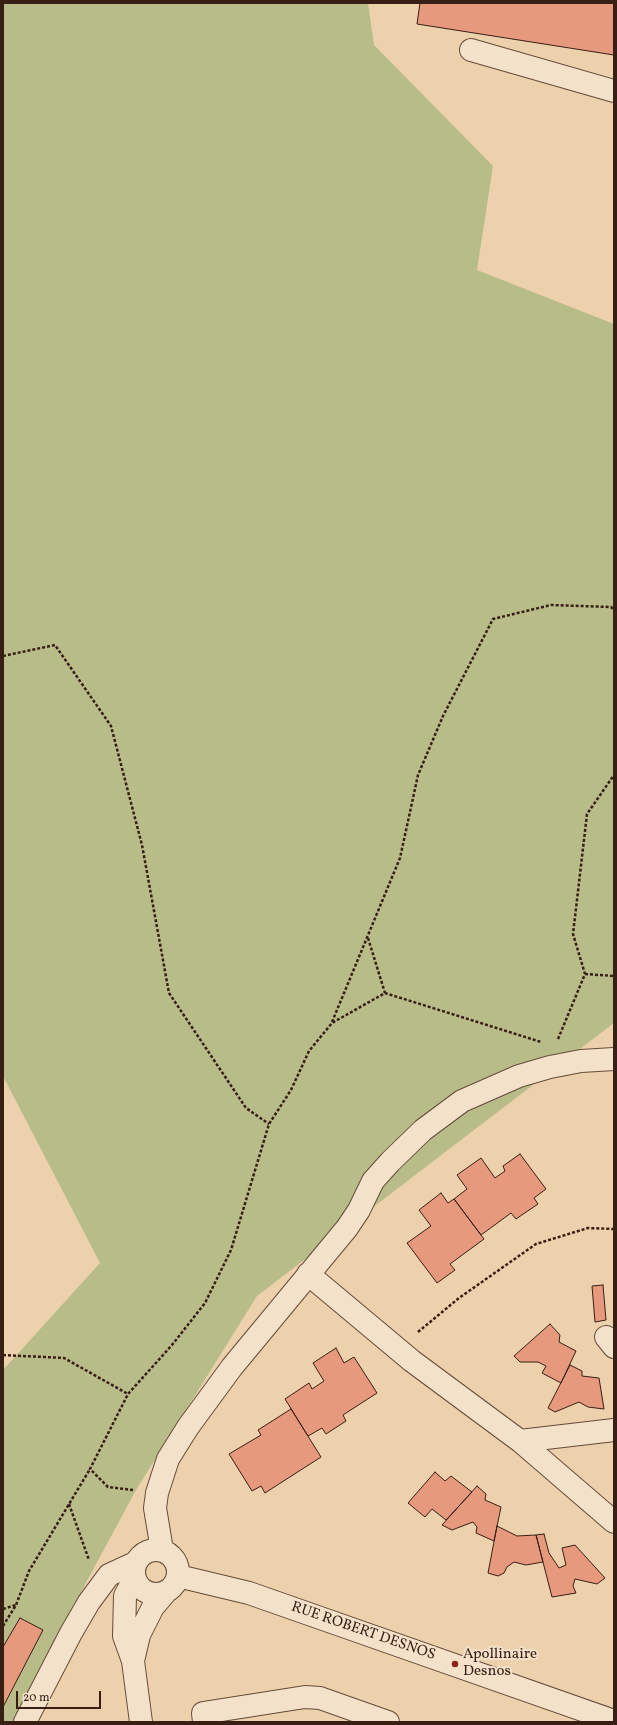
<!DOCTYPE html>
<style>
body{margin:0}
#map{position:relative;width:617px;height:1725px;overflow:hidden;background:#edd1ac;font-family:Vollkorn,serif}
canvas{display:block}
.frame{position:absolute;inset:0;border:4px solid #381e14;pointer-events:none}
.scale{position:absolute;left:16px;top:1691px;width:85px;height:18px;box-sizing:border-box;border:2px solid #381e14;border-top:0;padding-left:5px;font-size:12px;line-height:14px;white-space:nowrap;color:#381e14;-webkit-text-stroke:3px #f3e1c9;paint-order:stroke}
</style>
<div id="map">
<canvas width="617" height="1725"></canvas>
<div class="frame"></div>
<div class="scale">20 m</div>
</div>
<script>
const context = document.querySelector('canvas').getContext('2d');
context.lineJoin = 'round';
function paint(path, color) { context.fillStyle = color; context.fill(path, 'evenodd'); }
const shape = rows => new Path2D(rows.map(r => 'M' + r).join(''));
function strokePath(path, color, width, dash) { context.strokeStyle = color; context.lineWidth = width; context.lineCap = dash ? 'butt' : 'round'; context.setLineDash(dash || []); context.stroke(path); }
function drawText(font, color, halo, rows, align = 'center') {
  context.font = font + ' Vollkorn,serif'; context.lineWidth = 4; context.setLineDash([]); context.textBaseline = 'middle'; context.strokeStyle = halo; context.fillStyle = color; for (const [text, x, y, turn = 0] of rows) {
    context.save(); context.translate(x, y); context.rotate((+turn || 0) * Math.PI / 180); context.textAlign = isNaN(turn) ? turn : align; if (halo) context.strokeText(text, 0, 0); context.fillText(text, 0, 0); context.restore();
  }
}
paint(shape([
 [3,3,368,3,374,45,493,166,477,270,614,324,614,1023,257,1296,136,1490,46,1657,17,1722,3,1722,3,1370,100,1263,3,1076]
]), '#b8bc89');
const building = shape([
 [420,3,614,3,614,55,417,24,420,3],
 [520,1154,546,1189,534,1198,538,1204,516,1219,511,1213,481,1235,454,1199,467,1189,457,1175,481,1158,495,1178,505,1171,503,1166,520,1154],
 [441,1193,448,1203,454,1199,484,1239,450,1264,455,1270,437,1283,407,1243,431,1226,419,1210,441,1193],
 [603,1285,606,1320,595,1322,592,1286,603,1285],
 [550,1324,560,1335,559,1342,576,1351,561,1383,542,1373,546,1366,538,1362,520,1362,514,1356,550,1324],
 [336,1348,344,1363,354,1357,377,1393,343,1415,346,1421,326,1434,322,1428,308,1436,285,1399,309,1383,312,1389,324,1381,313,1363,336,1348],
 [570,1365,582,1371,582,1376,599,1378,604,1409,588,1407,579,1402,555,1412,548,1408,570,1365],
 [291,1409,321,1457,265,1493,261,1486,252,1491,229,1454,261,1435,258,1430,291,1409],
 [435,1472,445,1481,451,1476,472,1492,446,1520,432,1509,425,1517,408,1503,435,1472],
 [477,1486,486,1494,485,1500,501,1507,494,1541,476,1533,477,1527,473,1522,452,1530,442,1525,477,1486],
 [497,1526,517,1536,536,1535,543,1562,526,1565,514,1562,507,1567,504,1573,498,1576,488,1573,497,1526],
 [544,1534,549,1553,559,1568,566,1565,562,1548,575,1545,605,1578,597,1584,575,1579,573,1586,576,1593,552,1597,536,1535,544,1534],
 [20,1618,43,1630,3,1707,3,1647,20,1618]
]);
paint(building, '#e7997e');
strokePath(building, '#381e14', 1);
const minor = shape([
 [471,50,614,91],
 [308,1274,412,1361,520,1441,614,1430],
 [606,1337,614,1347],
 [520,1441,614,1522],
 '134 1572a22 22 0 1 1 44 0a22 22 0 1 1-44 0Z',
 [162,1550,155,1508,157,1493,168,1459,188,1427,232,1367,347,1228,359,1210,373,1181,390,1162,423,1130,462,1101,519,1076,550,1067,581,1061,614,1059],
 [178,1576,249,1593,614,1721],
 [134,1579,125,1596,124,1636,133,1661,141,1722],
 [133,1661,139,1635,153,1607,165,1593],
 [25,1722,71,1633,89,1602,109,1575,135,1563],
 [204,1722,203,1713,305,1697,320,1698,388,1722]
]);
strokePath(minor, '#654b3a', 24);
strokePath(shape([
 [3,656,55,645,111,726,142,845,169,993,246,1108,269,1124],
 [368,938,385,993],
 [585,974,614,976],
 [332,1022,400,858,418,775,443,716,493,619,551,605,611,607,614,610],
 [558,1039,585,974,573,934,587,814,614,775],
 [418,1332,459,1298,536,1244,588,1228,614,1229],
 [3,1355,64,1358,128,1394],
 [133,1490,108,1487,90,1469,128,1394,172,1345,205,1303,231,1250,269,1124,291,1090,309,1051,332,1023,385,993,541,1042],
 [69,1504,89,1560],
 [3,1609,16,1605],
 [3,1626,16,1605,29,1571,90,1469]
]), '#381e14', 2.5, [3, 2]);
strokePath(minor, '#f3e1c9', 22);
for (const [x, y, r, color] of [
 [455,1664,4,"#8f2418"]
]) { const dot = new Path2D(); dot.arc(x, y, r, 0, 2 * Math.PI); context.fillStyle = color; context.fill(dot); strokePath(dot, '#f3e1c9', 1.5); }
drawText('15px', '#381e14', '#f3e1c9', [
 ["RUE ROBERT DESNOS",363,1632,19]
]);
drawText('15px', '#381e14', '#f3e1c9', [
 ["Apollinaire",463,1655],
 ["Desnos",463,1672]
], 'left');
</script>
